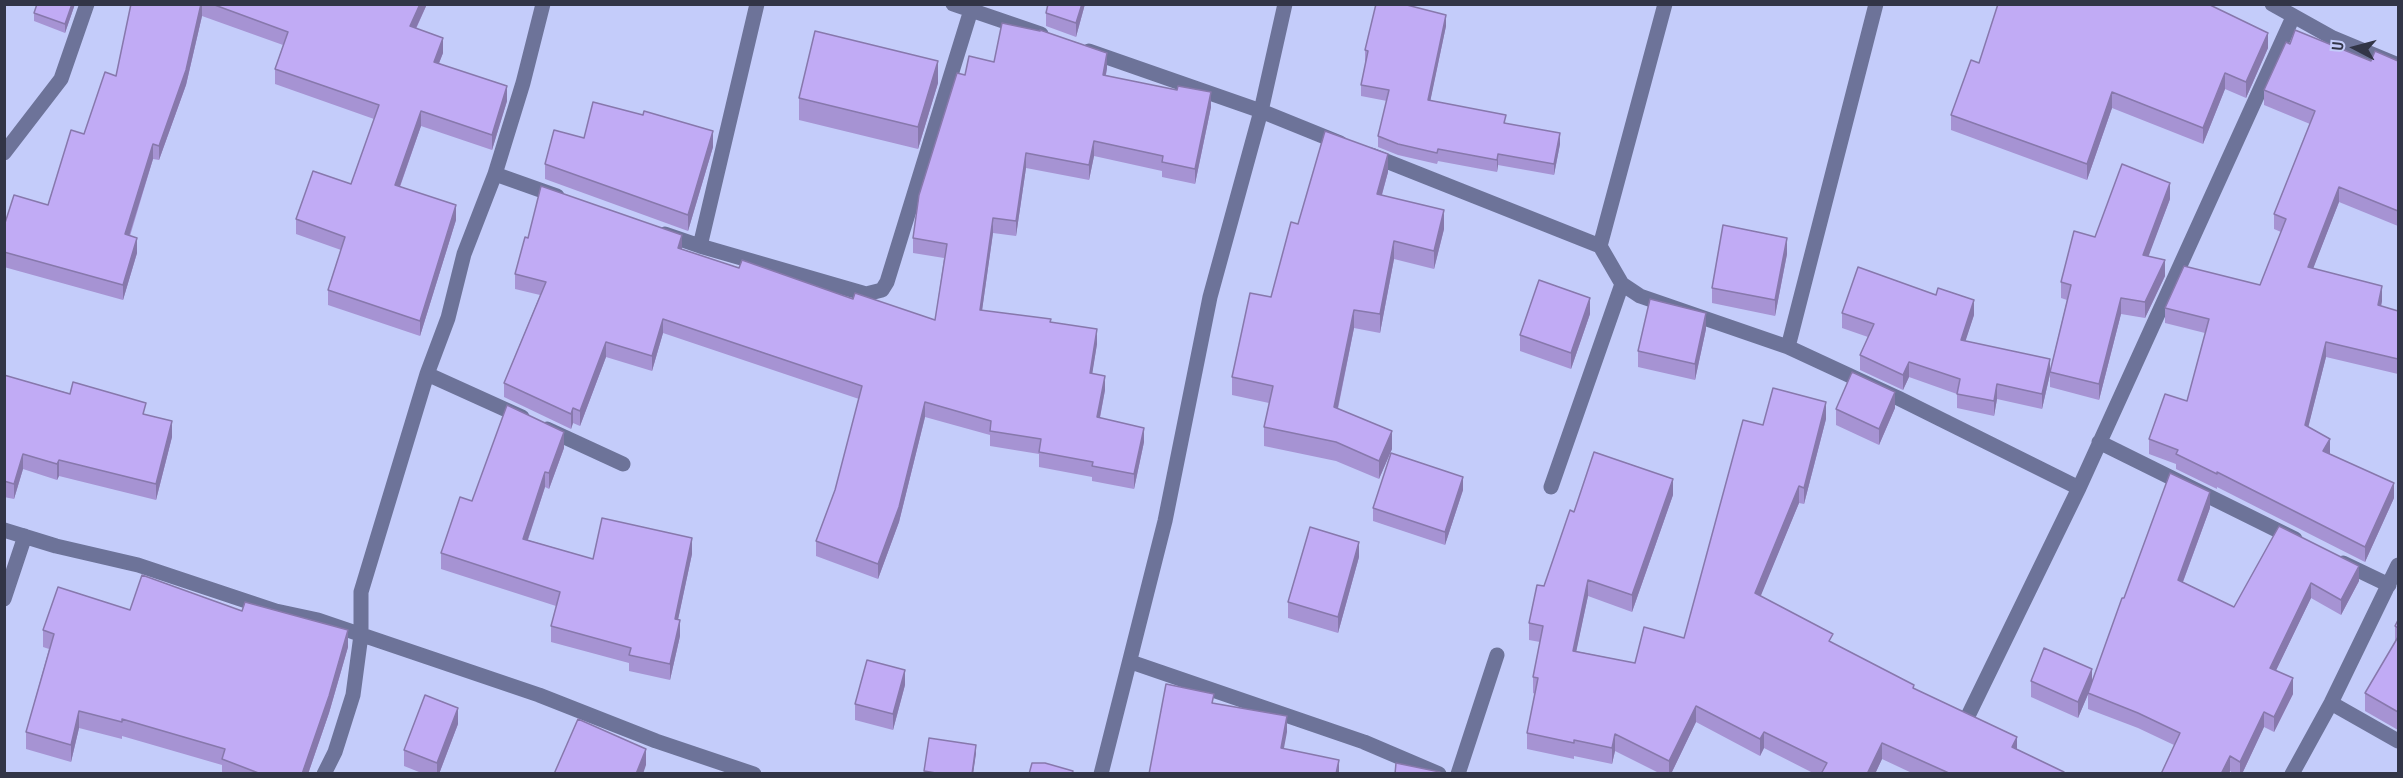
<!DOCTYPE html>
<style>
body{margin:0}
#map{position:relative;width:2403px;height:778px;overflow:hidden;background:#c4ccfa;font-family:"PT Sans Narrow",sans-serif}
canvas{display:block}
.frame{position:absolute;inset:0;border:6px solid #323547;pointer-events:none}
.north{position:absolute;left:2325px;top:18px;width:60px;height:60px;-webkit-text-stroke:4px #c4ccfa;paint-order:stroke;rotate:276deg;font-size:16px;font-weight:700;line-height:24px;text-align:center;color:#323547}
.north::after{content:'';display:block;margin:auto;width:21px;height:27px;background:#323547;clip-path:polygon(50% 0,100% 100%,50% 72%,0 100%)}
</style>
<div id="map">
<canvas width="2403" height="778"></canvas>
<div class="frame"></div>
<div class="north">U</div>
</div>
<script>
const context = document.querySelector('canvas').getContext('2d');
context.lineJoin = 'round';
const shape = rows => new Path2D(rows.map(r => 'M' + r).join(''));
function strokePath(path, color, width, dash) { context.strokeStyle = color; context.lineWidth = width; context.lineCap = dash ? 'butt' : 'round'; context.setLineDash(dash || []); context.stroke(path); }
function paint(path, color) { context.fillStyle = color; context.fill(path, 'evenodd'); }
strokePath(shape([
 [953,4,1041,34],
 [2272,4,2333,38,2398,65],
 [1089,51,1261,111,1340,143],
 [4,153,61,79,87,4],
 [1371,155,1600,246,1622,284,1640,296,1788,347,1898,398,2079,488],
 [495,174,557,196],
 [665,234,700,246,866,294,882,290,887,282,971,10],
 [700,246,757,4],
 [1600,246,1665,4],
 [1788,347,1876,4],
 [427,374,522,417],
 [547,429,623,464],
 [2099,442,2295,539],
 [1551,487,1622,284],
 [4,530,56,546,138,565,276,611,318,620,539,695,656,741,754,774],
 [2343,563,2389,585],
 [4,599,25,536],
 [1131,662,1364,742,1439,774],
 [2331,703,2398,741],
 [1966,720,2079,488,2293,17],
 [324,774,335,752,353,695,361,635,361,592,427,374,448,318,464,254,495,174,523,83,543,4],
 [1101,774,1165,521,1210,297,1261,111,1285,4],
 [1458,774,1497,655],
 [2292,774,2331,703,2398,565]
]), '#6d7399', 15);
paint(shape([
 [75,4,65,33,34,21,34,13],
 [131,4,427,4,416,29,443,53,439,63,507,101,492,150,421,126,400,187,456,220,420,336,328,305,328,290,341,250,296,234,296,219,351,184,374,119,275,84,275,69,283,45,202,16,186,85,159,160,153,159,130,236,137,253,123,300,4,267,4,226,48,205,84,134,116,76],
 [1085,4,1076,37,1046,26,1046,13],
 [1446,26,1430,101,1506,123,1560,144,1554,175,1498,165,1497,172,1438,161,1437,164,1398,155,1378,147,1378,136,1387,101,1361,96,1361,85,1366,62,1365,62,1365,50],
 [2290,44,2371,61,2398,61,2398,226,2339,202,2313,268,2382,301,2381,306,2398,311,2398,374,2326,357,2308,427,2330,454,2394,498,2365,562,2217,487,2217,489,2176,469,2176,464,2149,454,2149,439,2187,401,2205,333,2165,323,2165,308,2260,285,2281,232,2274,229,2274,214,2310,124,2264,105,2264,90],
 [2268,48,2246,98,2225,89,2203,144,2112,108,2087,180,1951,130,1951,115],
 [994,62,1107,68,1106,75,1211,107,1195,184,1162,177,1162,171,1094,156,1089,180,1026,168,1016,236,993,233,982,310,1051,322,1097,344,1092,373,1105,390,1100,418,1144,442,1134,489,1092,481,1092,477,1039,467,1039,454,990,446,990,435,925,417,899,522,878,579,816,556,816,541,835,490,859,399,663,333,652,371,606,357,580,426,573,423,571,429,504,397,504,383,540,295,515,289,515,274,528,238,682,249,739,268,935,320,944,258,913,253,913,238,965,75],
 [938,83,918,149,799,120,799,98],
 [584,138,713,147,688,231,545,179,545,164],
 [1388,172,1382,195,1444,229,1434,269,1394,259,1380,333,1354,328,1338,409,1392,449,1379,479,1336,461,1264,446,1264,427,1269,403,1232,395,1232,377,1271,297,1298,224],
 [2170,199,2148,256,2165,276,2145,318,2121,314,2099,400,2050,387,2050,374,2042,409,1997,399,1994,416,1957,408,1957,394,1909,377,1903,390,1860,370,1860,355,1868,337,1842,328,1842,313,1974,315,1965,341,2050,371,2067,300,2061,298,2061,282,2095,237],
 [1787,254,1775,316,1712,303,1712,288],
 [1590,314,1571,369,1520,351,1520,335],
 [1706,329,1695,380,1638,367,1638,351],
 [4,375,146,415,172,437,156,500,59,476,57,480,23,469,14,499,4,497],
 [1895,408,1879,445,1836,425,1836,409],
 [1826,419,1804,504,1799,503,1760,596,1833,643,1914,689,2017,749,2064,774,1914,774,1882,759,1875,774,1815,774,1764,748,1760,756,1696,722,1671,774,1661,774,1615,751,1612,764,1574,756,1574,759,1527,749,1527,733,1535,694,1533,693,1533,677,1540,642,1529,640,1529,623,1574,512,1673,495,1632,612,1588,596,1576,651,1635,663,1684,638,1763,425],
 [564,448,549,489,545,487,528,540,593,559,692,554,678,619,680,636,670,680,629,671,629,663,551,642,551,626,556,606,441,569,441,553,472,501],
 [1463,490,1445,545,1373,521,1373,508],
 [2210,508,2183,582,2234,607,2279,526,2359,581,2341,615,2311,598,2276,670,2293,694,2274,732,2264,727,2242,774,2234,774,2230,771,2229,774,2161,774,2174,745,2138,728,2088,709,2088,694,2078,718,2031,697,2031,681,2092,682,2124,598],
 [1359,557,1338,633,1288,618,1288,602],
 [130,610,348,647,329,713,308,774,222,774,222,765,122,736,122,739,79,728,71,762,26,749,26,732,49,649,43,647,43,630],
 [2398,620,2398,730,2365,711,2365,693,2395,643,2395,626],
 [905,685,893,730,855,720,855,704],
 [458,724,439,774,424,774,404,766,404,750],
 [976,753,973,774,924,774,924,771]
]), '#a693d3');
paint(shape([
 [72,4,75,4,65,33,65,24],
 [201,4,202,4,202,16,186,85,159,160,159,146],
 [420,4,427,4,410,41,410,26],
 [1082,4,1085,4,1076,37,1076,23],
 [1446,15,1446,26,1428,112,1428,100],
 [2268,33,2268,48,2246,98,2246,82],
 [443,38,443,53,434,76,434,62],
 [1107,53,1107,68,1103,89,1103,75],
 [938,61,938,83,918,149,918,127],
 [2225,73,2225,89,2203,144,2203,128],
 [507,86,507,101,492,150,492,135],
 [1211,92,1211,107,1195,184,1195,169],
 [2112,92,2112,108,2087,180,2087,164],
 [421,111,421,126,395,200,395,185],
 [713,131,713,147,688,231,688,215],
 [1560,133,1560,144,1554,175,1554,164],
 [1094,141,1094,156,1089,180,1089,165],
 [153,144,153,159,125,249,125,234],
 [1026,153,1026,168,1016,236,1016,221],
 [1388,154,1388,172,1377,212,1377,194],
 [1498,154,1498,165,1497,172,1497,160],
 [2170,183,2170,199,2143,271,2143,255],
 [2339,187,2339,202,2308,282,2308,267],
 [456,205,456,220,420,336,420,321],
 [1444,210,1444,229,1434,269,1434,251],
 [993,218,993,233,980,325,980,310],
 [682,235,682,250,678,248],
 [137,238,137,253,123,300,123,285],
 [1787,238,1787,254,1775,316,1775,300],
 [1394,241,1394,259,1380,333,1380,314],
 [2165,260,2165,276,2145,318,2145,302],
 [2382,286,2382,301,2378,320,2378,305],
 [1590,298,1590,314,1571,369,1571,353],
 [2121,298,2121,314,2099,400,2099,384],
 [1974,300,1974,315,1961,355,1961,340],
 [1354,310,1354,328,1334,426,1334,407],
 [1706,313,1706,329,1695,380,1695,364],
 [663,319,663,333,652,371,652,356],
 [1097,329,1097,344,1090,388,1090,373],
 [606,342,606,357,580,426,580,411],
 [2326,342,2326,357,2305,440,2305,425],
 [2050,359,2050,374,2042,409,2042,394],
 [1909,362,1909,377,1903,390,1903,375],
 [1105,376,1105,390,1097,432,1097,417],
 [1997,384,1997,399,1994,416,1994,401],
 [1895,392,1895,408,1879,445,1879,429],
 [925,402,925,417,899,522,878,579,878,564],
 [1826,402,1826,419,1804,504,1804,488],
 [573,408,573,423,571,429,571,414],
 [172,421,172,437,156,500,156,484],
 [1144,428,1144,442,1134,489,1134,474],
 [1392,431,1392,449,1379,479,1379,461],
 [564,432,564,448,549,489,549,473],
 [2330,439,2330,454,2323,466,2323,451],
 [23,454,23,469,14,499,14,484],
 [59,460,59,476,57,480,57,464],
 [545,472,545,487,523,554,523,539],
 [1463,477,1463,490,1445,545,1445,532],
 [1673,479,1673,495,1632,612,1632,595],
 [2394,483,2394,498,2365,562,2365,547],
 [1799,486,1799,503,1755,610,1755,593],
 [2210,492,2210,508,2178,595,2178,580],
 [692,538,692,554,675,634,675,619],
 [1359,542,1359,557,1338,633,1338,617],
 [2359,566,2359,581,2341,615,2341,600],
 [1588,580,1588,596,1573,667,1573,651],
 [2311,583,2311,598,2270,683,2270,668],
 [680,620,680,636,670,680,670,664],
 [348,630,348,647,329,713,308,774,302,774],
 [2092,669,2092,685,2078,718,2078,702],
 [905,670,905,685,893,730,893,714],
 [2293,678,2293,694,2274,732,2274,717],
 [1696,706,1696,722,1671,774,1669,774,1669,761],
 [458,708,458,724,439,774,437,774,437,763],
 [79,711,79,728,71,762,71,745],
 [2264,712,2264,727,2242,774,2240,774,2240,762],
 [1287,716,1287,732,1281,764,1281,748],
 [1764,732,1764,748,1760,756,1760,739],
 [1615,734,1615,751,1612,764,1612,748],
 [2017,737,2017,754,2012,747],
 [1882,743,1882,759,1875,774,1867,774],
 [976,745,976,753,973,774,972,774],
 [646,749,646,765,643,774,636,774],
 [2230,756,2230,771,2229,774,2221,774],
 [1339,760,1339,774,1336,774]
]), '#8778ac');
const building = shape([
 [37,4,72,4,65,24,34,13,37,4],
 [131,4,201,4,186,70,159,146,153,144,125,234,137,238,123,285,4,252,4,226,14,195,48,205,71,130,84,134,105,72,116,76,131,4],
 [212,4,420,4,410,26,443,38,434,62,507,86,492,135,421,111,395,185,456,205,420,321,328,290,345,237,296,219,313,171,351,184,379,105,275,69,288,32,212,4],
 [1048,4,1082,4,1076,23,1046,13,1048,4],
 [1376,4,1403,4,1446,15,1428,100,1506,115,1504,123,1560,133,1554,164,1498,154,1497,160,1438,149,1437,153,1398,144,1378,136,1389,90,1361,85,1368,51,1365,50,1376,4],
 [1998,4,2208,4,2268,33,2246,82,2225,73,2203,128,2112,92,2087,164,1951,115,1971,60,1979,63,1998,4],
 [1002,23,1040,31,1040,30,1107,53,1103,75,1177,90,1178,86,1211,92,1195,169,1162,162,1163,156,1094,141,1089,165,1026,153,1016,221,993,218,980,310,1051,319,1050,322,1097,329,1090,373,1105,376,1097,417,1144,428,1134,474,1092,466,1093,462,1039,452,1041,439,990,431,991,421,925,402,899,507,878,564,816,541,835,490,862,386,663,319,652,356,606,342,580,411,573,408,571,414,504,383,546,282,515,274,525,237,528,238,541,186,682,235,678,248,739,268,742,260,853,299,855,293,935,320,947,244,913,238,919,195,957,73,965,75,969,56,994,62,1002,23],
 [2295,30,2371,61,2375,51,2398,61,2398,211,2339,187,2308,267,2382,286,2378,305,2398,311,2398,359,2326,342,2305,425,2330,439,2323,451,2394,483,2365,547,2217,472,2217,474,2176,454,2178,450,2149,439,2165,394,2187,401,2209,319,2165,308,2184,266,2260,285,2286,219,2274,214,2315,111,2264,90,2286,42,2290,44,2295,30],
 [815,31,938,61,918,127,799,98,815,31],
 [593,102,643,115,644,111,713,131,688,215,545,164,554,130,584,138,593,102],
 [1325,131,1388,154,1377,194,1444,210,1434,251,1394,241,1380,314,1354,310,1334,407,1392,431,1379,461,1336,442,1264,427,1273,386,1232,377,1250,293,1271,297,1291,222,1298,224,1325,131],
 [2122,164,2170,183,2143,255,2165,260,2145,302,2121,298,2099,384,2050,372,2071,285,2061,282,2074,231,2095,237,2122,164],
 [1723,225,1787,238,1775,300,1712,288,1723,225],
 [1858,267,1936,295,1938,288,1974,300,1961,340,2050,359,2042,394,1997,384,1994,401,1957,394,1960,379,1909,362,1903,375,1860,355,1874,324,1842,313,1858,267],
 [1539,280,1590,298,1571,353,1520,335,1539,280],
 [1650,299,1706,313,1695,364,1638,351,1650,299],
 [1852,372,1895,392,1879,429,1836,409,1852,372],
 [4,375,70,394,73,382,146,403,143,414,172,421,156,484,59,460,57,464,23,454,14,484,4,481,4,375],
 [1773,388,1826,402,1804,488,1799,486,1755,593,1833,634,1829,641,1914,685,1913,688,2017,737,2012,747,2064,772,2063,774,1951,774,1882,743,1867,774,1821,774,1827,763,1764,732,1760,739,1696,706,1669,761,1615,734,1612,748,1574,740,1574,743,1527,733,1538,678,1533,677,1543,626,1529,623,1537,585,1544,586,1570,510,1574,512,1594,452,1673,479,1632,595,1588,580,1573,651,1635,663,1644,627,1684,638,1743,420,1763,425,1773,388],
 [507,405,564,432,549,473,545,472,523,539,593,559,602,518,692,538,675,619,680,620,670,664,629,655,631,648,551,626,560,592,441,553,460,497,472,501,507,405],
 [1391,453,1463,477,1445,532,1373,508,1391,453],
 [2170,473,2210,492,2178,580,2234,607,2279,526,2359,566,2341,600,2311,583,2270,668,2293,678,2274,717,2264,712,2240,762,2230,756,2221,774,2161,774,2180,733,2138,713,2088,693,2122,598,2124,598,2170,473],
 [1310,527,1359,542,1338,617,1288,602,1310,527],
 [142,575,242,611,245,602,348,630,329,696,302,774,261,774,222,759,225,749,122,719,122,722,79,711,71,745,26,732,54,634,43,630,58,587,130,610,142,575],
 [2398,620,2398,628,2395,626,2398,620],
 [2398,637,2398,712,2365,693,2398,637],
 [2044,648,2092,669,2078,702,2031,681,2044,648],
 [867,660,905,670,893,714,855,704,867,660],
 [1166,684,1214,694,1212,703,1287,716,1281,748,1339,760,1336,774,1149,774,1166,684],
 [425,695,458,708,437,763,404,750,425,695],
 [578,719,646,749,636,774,554,774,578,719],
 [929,738,976,745,972,774,942,774,924,771,929,738],
 [1032,763,1045,763,1073,771,1072,774,1029,774,1032,763],
 [1396,763,1440,772,1439,774,1395,774,1396,763]
]);
paint(building, '#c1abf5');
strokePath(building, '#8778ac', 1.5);
</script>
